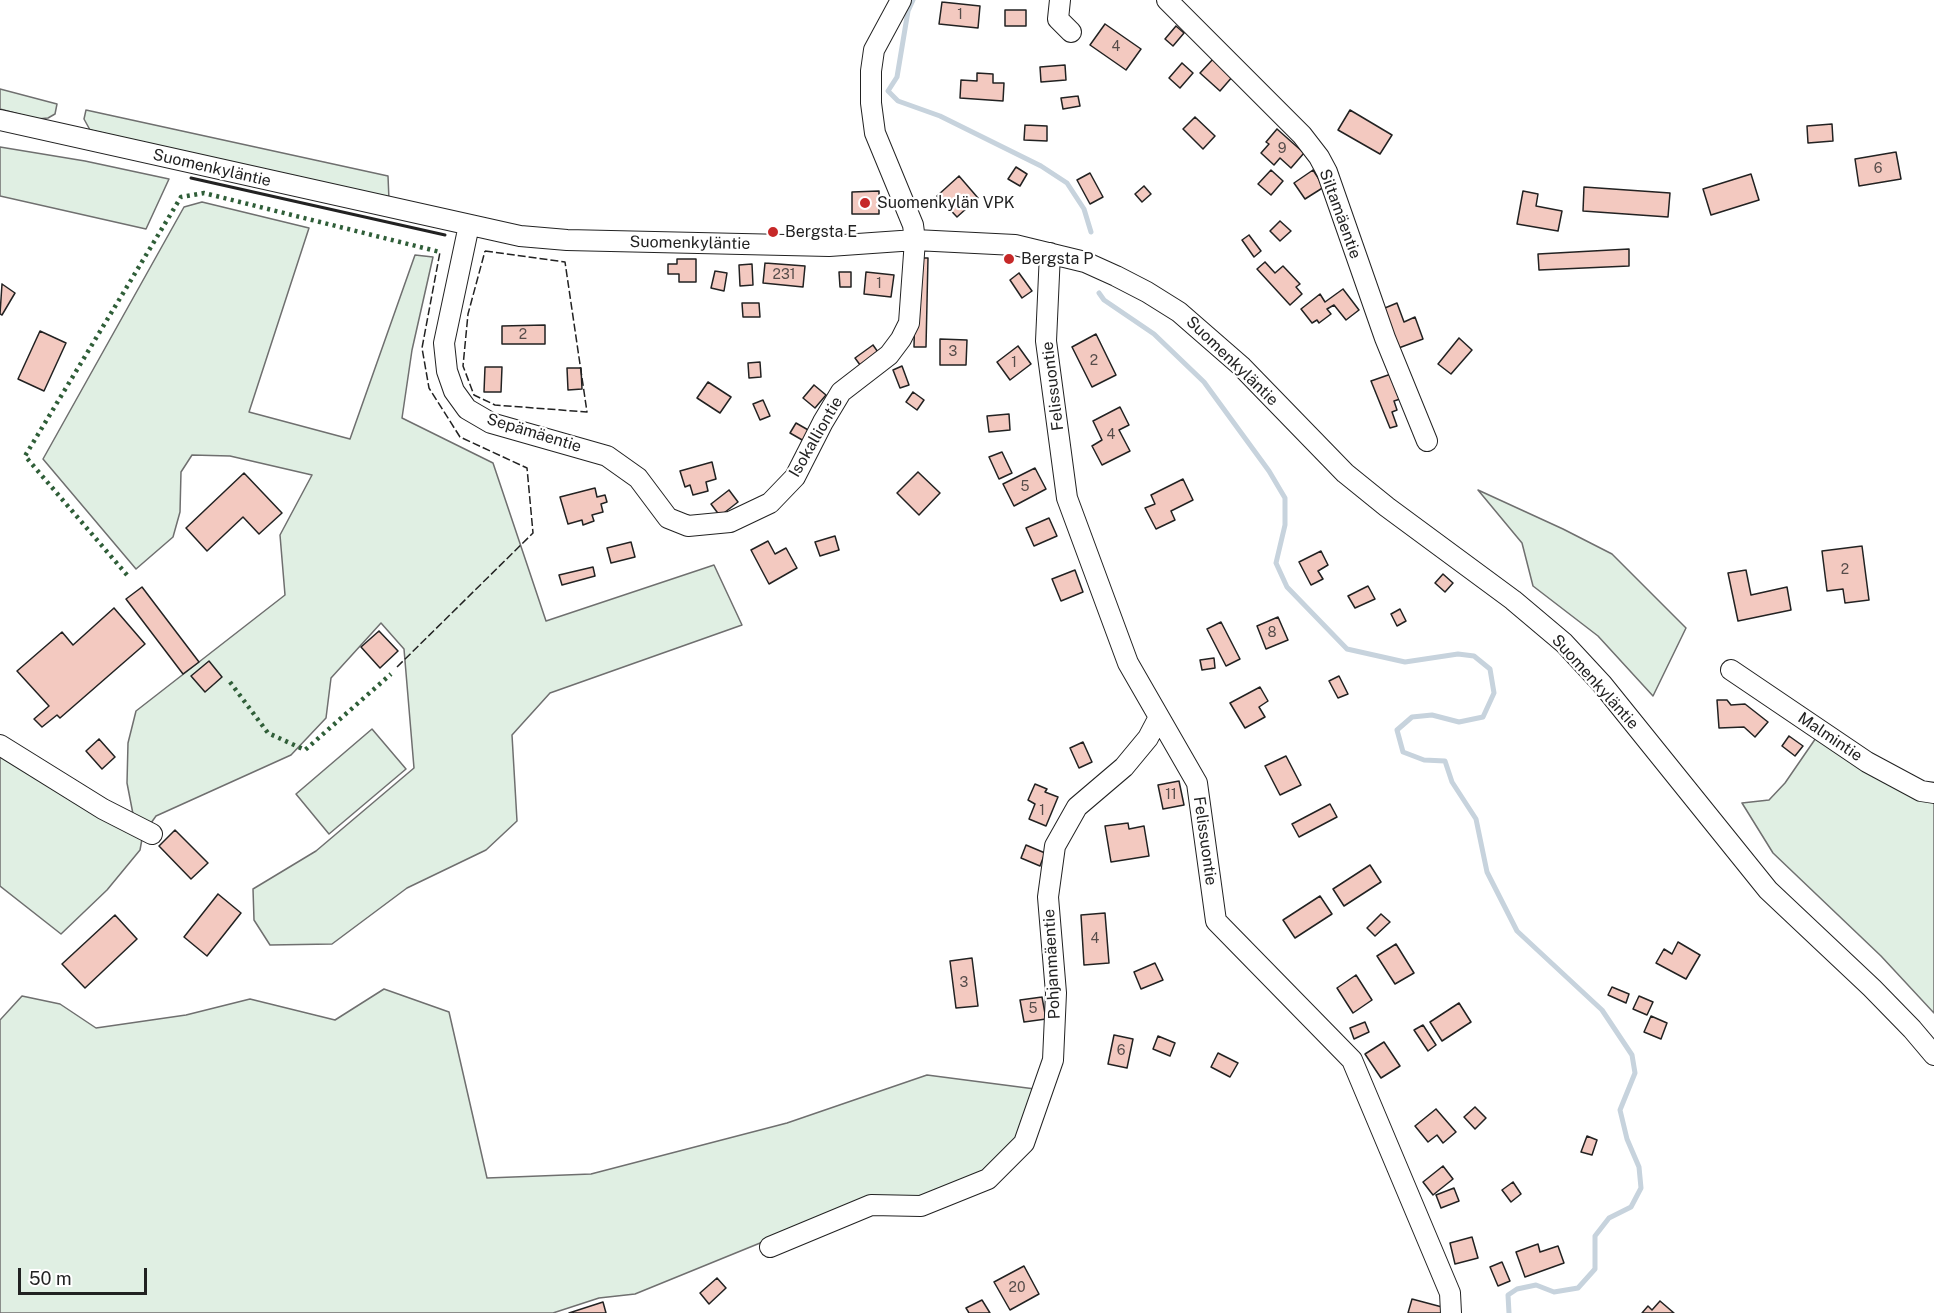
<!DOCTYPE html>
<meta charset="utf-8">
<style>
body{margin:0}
#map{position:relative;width:1934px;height:1313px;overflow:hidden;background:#fff;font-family:"Public Sans",sans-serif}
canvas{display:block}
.scale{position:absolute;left:18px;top:1268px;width:129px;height:27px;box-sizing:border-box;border:3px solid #222;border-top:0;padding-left:8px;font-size:18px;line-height:21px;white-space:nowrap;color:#222;-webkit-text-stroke:4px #fff;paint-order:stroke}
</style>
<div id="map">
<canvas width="1934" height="1313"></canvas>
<div class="scale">50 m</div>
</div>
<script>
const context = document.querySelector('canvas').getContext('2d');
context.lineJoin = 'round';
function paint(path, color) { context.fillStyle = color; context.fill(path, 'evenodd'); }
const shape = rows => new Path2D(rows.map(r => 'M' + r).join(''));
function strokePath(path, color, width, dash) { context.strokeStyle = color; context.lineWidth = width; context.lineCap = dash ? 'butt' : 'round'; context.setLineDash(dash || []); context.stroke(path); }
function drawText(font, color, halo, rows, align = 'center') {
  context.font = font + ' "Public Sans",sans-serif'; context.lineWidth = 4.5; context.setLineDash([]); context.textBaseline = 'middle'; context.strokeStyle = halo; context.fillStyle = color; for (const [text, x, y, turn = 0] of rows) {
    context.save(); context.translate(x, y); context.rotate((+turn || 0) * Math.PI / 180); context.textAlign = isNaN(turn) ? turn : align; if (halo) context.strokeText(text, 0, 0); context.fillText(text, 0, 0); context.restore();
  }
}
const green = shape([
 [0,89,57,104,55,114,48,118,37,119,0,109,0,89],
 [86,110,388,176,389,200,90,130,84,119,86,110],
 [0,147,85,161,169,179,146,229,0,196,0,147],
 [202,202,309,228,249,412,350,439,415,255,433,257,412,350,402,418,493,463,546,621,714,565,742,625,550,693,512,735,517,821,486,850,407,888,332,944,270,945,254,920,253,889,316,851,414,768,404,649,381,623,331,678,326,718,291,755,156,816,151,823,133,814,127,783,128,743,136,711,285,595,280,535,312,475,230,456,192,455,181,472,180,512,173,537,136,569,43,459,184,207,202,202],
 [1478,490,1563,529,1612,554,1686,628,1653,696,1598,636,1533,586,1522,543,1478,490],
 [372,729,406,769,329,834,296,794,372,729],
 [1818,735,1934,801,1934,1013,1881,956,1773,853,1742,803,1769,800,1785,783,1818,735],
 [0,752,142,839,140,850,107,890,61,934,0,886,0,752],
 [384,989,449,1012,487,1178,591,1174,787,1123,927,1075,1035,1089,1017,1138,982,1171,922,1198,873,1197,635,1294,599,1298,553,1313,0,1313,0,1020,22,996,60,1004,96,1028,186,1015,250,999,335,1020,384,989]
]);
paint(green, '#e0efe3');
strokePath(green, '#6f6f6f', 1.5);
strokePath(shape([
 [913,0,908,11,897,77,888,91,898,101,940,116,1041,166,1067,183,1084,209,1091,232],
 [1099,293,1104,300,1154,334,1204,382,1269,471,1285,498,1285,525,1276,563,1287,587,1347,649,1405,662,1458,654,1474,656,1490,669,1494,693,1483,717,1459,722,1432,715,1412,717,1397,730,1403,752,1424,760,1445,761,1452,782,1476,819,1487,872,1517,931,1602,1010,1632,1055,1635,1073,1620,1110,1627,1139,1639,1167,1641,1188,1631,1207,1609,1218,1595,1236,1595,1269,1578,1288,1554,1292,1536,1285,1517,1289,1508,1295,1509,1313]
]), '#c7d3dd', 5);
const building = shape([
 [942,2,980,6,978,28,939,24,942,2],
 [1005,10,1026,10,1026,26,1005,26,1005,10],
 [1105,24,1141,49,1126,70,1090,45,1105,24],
 [1176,26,1184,33,1173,46,1165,39,1176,26],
 [1214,58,1233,76,1220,91,1200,73,1214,58],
 [1182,63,1193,73,1180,88,1169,78,1182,63],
 [1065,65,1066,80,1041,82,1040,67,1065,65],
 [977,73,993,74,993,83,1004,83,1003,101,960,98,961,80,977,81,977,73],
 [1078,96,1080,106,1063,109,1061,98,1078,96],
 [1350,110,1392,135,1380,154,1338,130,1350,110],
 [1195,117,1215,136,1203,149,1183,129,1195,117],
 [1832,124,1833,141,1808,143,1807,126,1832,124],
 [1025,125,1047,126,1047,141,1024,140,1025,125],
 [1277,129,1304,153,1291,168,1280,158,1274,165,1261,153,1269,144,1266,142,1277,129],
 [1896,152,1901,179,1859,186,1855,159,1896,152],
 [1016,167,1027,174,1020,186,1008,179,1016,167],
 [1271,170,1283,181,1271,195,1258,184,1271,170],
 [1313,170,1324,187,1305,199,1294,183,1313,170],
 [1090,173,1103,197,1090,204,1077,180,1090,173],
 [1751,174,1759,200,1711,215,1703,189,1751,174],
 [959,176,978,198,957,217,937,196,959,176],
 [1144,186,1151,194,1142,202,1135,194,1144,186],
 [1584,187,1670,193,1668,217,1583,211,1584,187],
 [879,191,879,214,852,214,852,192,879,191],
 [1523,191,1538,194,1536,206,1562,211,1558,231,1517,224,1523,191],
 [1280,221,1291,231,1280,241,1270,231,1280,221],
 [1249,235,1261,251,1254,257,1242,240,1249,235],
 [1629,249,1629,266,1539,270,1538,254,1629,249],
 [916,258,928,258,926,347,914,347,916,258],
 [677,259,696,259,696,282,679,282,679,274,668,274,668,264,677,264,677,259],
 [1265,262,1275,273,1283,266,1300,284,1296,287,1302,294,1290,305,1257,269,1265,262],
 [765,263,805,266,803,287,763,283,765,263],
 [752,264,753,285,740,286,739,265,752,264],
 [715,271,727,273,724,291,711,288,715,271],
 [839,272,851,272,851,287,840,287,839,272],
 [866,272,894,275,891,297,864,294,866,272],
 [1019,273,1032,291,1022,298,1010,280,1019,273],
 [2,284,15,293,2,315,0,314,2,284],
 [1343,289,1359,310,1346,320,1334,305,1327,309,1331,314,1319,323,1317,320,1312,323,1301,309,1320,294,1325,302,1343,289],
 [742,303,759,303,760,317,743,317,742,303],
 [1397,303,1404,322,1415,317,1423,339,1396,349,1380,310,1397,303],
 [545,325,545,344,502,344,502,326,545,325],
 [40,331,66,343,44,391,18,379,40,331],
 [1096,334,1116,375,1092,387,1072,347,1096,334],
 [1459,338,1472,350,1451,374,1438,364,1459,338],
 [940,339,967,340,966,365,940,365,940,339],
 [873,345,880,355,863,369,855,358,873,345],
 [1018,346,1031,364,1010,380,997,362,1018,346],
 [760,362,761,377,749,378,748,363,760,362],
 [902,366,909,385,900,388,893,370,902,366],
 [485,367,502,367,501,392,484,392,485,367],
 [567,368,581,368,582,389,568,390,567,368],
 [1391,374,1400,399,1394,401,1397,410,1392,412,1397,426,1390,428,1371,381,1391,374],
 [708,382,731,397,720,413,697,398,708,382],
 [814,385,826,395,815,408,803,398,814,385],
 [913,392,924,400,917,410,906,402,913,392],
 [763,400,770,416,760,420,753,404,763,400],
 [1120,407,1129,425,1119,430,1130,451,1102,465,1092,446,1102,440,1093,421,1120,407],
 [1009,414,1010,430,989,432,987,416,1009,414],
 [796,423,810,431,804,441,790,433,796,423],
 [1002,452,1012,473,999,479,989,457,1002,452],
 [712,462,716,479,706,482,708,491,693,495,690,485,685,487,680,471,712,462],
 [1035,468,1046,489,1014,506,1003,484,1035,468],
 [918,472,940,493,919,515,897,493,918,472],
 [244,473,282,513,259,534,243,517,207,551,186,528,244,473],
 [1183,479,1193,500,1171,511,1175,520,1156,529,1145,508,1155,504,1151,495,1183,479],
 [595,488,597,497,605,495,607,502,601,504,603,512,592,515,594,521,583,525,582,520,568,524,560,497,595,488],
 [729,490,738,502,720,516,711,504,729,490],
 [1049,518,1057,536,1034,546,1026,528,1049,518],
 [835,536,839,550,820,556,815,542,835,536],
 [768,541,775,554,786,548,797,568,769,584,751,550,768,541],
 [631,542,635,557,611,563,607,548,631,542],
 [1862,546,1869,600,1845,603,1843,589,1827,591,1822,551,1862,546],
 [1321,551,1328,565,1318,571,1323,579,1311,585,1299,562,1321,551],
 [593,567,595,576,562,585,559,575,593,567],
 [1075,570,1083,592,1061,601,1052,579,1075,570],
 [1746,570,1751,595,1787,587,1791,610,1738,621,1728,573,1746,570],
 [1443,574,1453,583,1445,592,1435,583,1443,574],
 [1368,586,1375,599,1355,608,1348,596,1368,586],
 [142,587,199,662,183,674,126,599,142,587],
 [114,608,145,644,60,718,57,715,42,727,34,719,49,706,17,671,62,632,73,645,114,608],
 [1400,609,1406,621,1397,626,1391,614,1400,609],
 [1278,617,1288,640,1266,649,1257,626,1278,617],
 [1221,622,1240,659,1226,666,1207,629,1221,622],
 [379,631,398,651,380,668,361,647,379,631],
 [1214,658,1215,668,1202,670,1200,660,1214,658],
 [209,661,222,677,205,692,191,676,209,661],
 [1339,676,1348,694,1338,698,1329,681,1339,676],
 [1260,687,1268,701,1259,707,1265,717,1245,728,1230,703,1260,687],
 [1717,700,1727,700,1731,705,1745,704,1768,722,1755,737,1744,727,1719,728,1717,700],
 [1789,736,1803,746,1795,756,1782,746,1789,736],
 [99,739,115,757,102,769,86,751,99,739],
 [1083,742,1092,762,1079,768,1070,748,1083,742],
 [1286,756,1301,785,1280,795,1265,766,1286,756],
 [1179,781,1184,805,1163,809,1158,785,1179,781],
 [1035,784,1047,789,1045,792,1058,797,1046,826,1029,819,1035,804,1028,800,1035,784],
 [1330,804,1337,817,1299,837,1292,824,1330,804],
 [1128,823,1129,829,1144,826,1149,856,1111,862,1105,826,1128,823],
 [175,830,208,863,191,879,159,846,175,830],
 [1026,845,1045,853,1040,866,1021,858,1026,845],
 [1370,865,1381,882,1344,906,1333,889,1370,865],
 [218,894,241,913,207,956,184,937,218,894],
 [1320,896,1332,914,1295,938,1283,920,1320,896],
 [1105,913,1109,963,1084,965,1081,915,1105,913],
 [1381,914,1390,922,1375,936,1367,928,1381,914],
 [115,915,137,939,85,988,62,964,115,915],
 [1678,942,1700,955,1686,979,1656,963,1664,949,1672,954,1678,942],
 [1396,944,1414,973,1395,984,1377,956,1396,944],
 [972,958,978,1006,956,1008,950,961,972,958],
 [1155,963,1163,980,1141,989,1134,972,1155,963],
 [1356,975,1372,1000,1353,1013,1337,988,1356,975],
 [1612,987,1629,994,1626,1003,1608,995,1612,987],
 [1639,996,1653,1002,1647,1015,1633,1009,1639,996],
 [1042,997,1046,1019,1024,1022,1020,1000,1042,997],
 [1459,1003,1471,1022,1442,1041,1430,1022,1459,1003],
 [1651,1016,1667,1023,1661,1039,1644,1032,1651,1016],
 [1365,1022,1369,1032,1354,1039,1350,1028,1365,1022],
 [1423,1025,1436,1045,1428,1051,1414,1030,1423,1025],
 [1114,1035,1133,1039,1127,1068,1108,1064,1114,1035],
 [1158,1036,1175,1043,1170,1056,1153,1049,1158,1036],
 [1384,1042,1400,1066,1381,1078,1365,1054,1384,1042],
 [1218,1053,1238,1063,1230,1077,1211,1067,1218,1053],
 [1475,1107,1486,1118,1475,1129,1464,1117,1475,1107],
 [1436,1109,1456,1132,1443,1143,1437,1135,1428,1142,1415,1126,1436,1109],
 [1587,1136,1597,1140,1592,1155,1581,1152,1587,1136],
 [1443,1166,1453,1179,1433,1195,1423,1182,1443,1166],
 [1513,1182,1521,1194,1511,1202,1502,1190,1513,1182],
 [1454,1188,1459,1201,1441,1208,1436,1195,1454,1188],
 [1472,1237,1478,1258,1455,1264,1450,1243,1472,1237],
 [1538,1244,1540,1252,1558,1246,1564,1263,1525,1277,1516,1252,1538,1244],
 [1502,1262,1510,1281,1498,1286,1490,1267,1502,1262],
 [1024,1266,1039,1294,1010,1310,994,1282,1024,1266],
 [717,1278,726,1288,709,1304,700,1293,717,1278],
 [1412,1299,1442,1307,1441,1313,1408,1313,1412,1299],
 [982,1300,990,1313,969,1313,966,1308,982,1300],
 [1660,1301,1674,1313,1642,1313,1648,1306,1652,1310,1660,1301],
 [603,1302,606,1313,569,1313,603,1302]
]);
paint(building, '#f3c9c0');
strokePath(building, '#222', 1.5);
const minor = shape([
 [1060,0,1058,19,1071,32],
 [1167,0,1302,135,1319,157,1327,172,1385,338,1427,441],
 [0,120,520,236,567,240,829,246,915,240,1015,245,1085,262,1116,276,1147,292,1179,312,1241,366,1345,473,1387,507,1513,600,1564,643,1602,684,1768,890,1872,988,1912,1029,1934,1055],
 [469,225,444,343,447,371,454,391,467,409,491,423,607,456,638,478,668,518,688,526,730,522,770,503,795,477,823,422,841,392,889,355,901,339,909,323,915,240,913,225,875,133,871,103,871,71,874,50,901,0],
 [1050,253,1046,341,1067,498,1128,663,1197,783,1216,921,1352,1060,1450,1293,1451,1313],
 [1731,670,1867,762,1921,791,1934,793],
 [0,745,103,809,152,834],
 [770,1247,871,1205,921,1206,988,1179,1024,1143,1053,1060,1056,993,1048,897,1055,846,1077,807,1124,767,1148,738,1159,717]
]);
strokePath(minor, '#222', 22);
strokePath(minor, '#fff', 20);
strokePath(shape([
 [127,575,25,456,181,197,204,193,440,252],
 [230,682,268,733,305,750,391,674]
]), '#2f5e38', 4.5, [3, 4.5]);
strokePath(shape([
 [485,251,565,262,587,412,495,405,474,395,463,366,468,314,485,251],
 [397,667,533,533,527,468,460,437,429,388,422,348,440,252]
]), '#222', 1.5, [8, 3]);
strokePath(shape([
 [191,178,445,235]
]), '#222', 3);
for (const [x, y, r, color] of [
 [865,203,6,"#c62828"],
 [773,232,6,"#c62828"],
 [1009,259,6,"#c62828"]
]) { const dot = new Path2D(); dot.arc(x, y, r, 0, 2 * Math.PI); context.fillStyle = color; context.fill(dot); strokePath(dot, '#fff', 2); }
drawText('14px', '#564c4a', null, [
 ["1",960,15],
 ["4",1116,47],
 ["9",1282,149],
 ["6",1878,169],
 ["231",784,275],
 ["1",879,284],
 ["2",523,335],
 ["3",953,352],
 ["2",1094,361],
 ["1",1014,363],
 ["4",1111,435],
 ["5",1025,487],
 ["2",1845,570],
 ["8",1272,633],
 ["11",1171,795],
 ["1",1042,811],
 ["4",1095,939],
 ["3",964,983],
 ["5",1033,1009],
 ["6",1121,1051],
 ["20",1017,1288]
]);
drawText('16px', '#222', '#fff', [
 ["Suomenkyläntie",212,168,13],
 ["Siltamäentie",1340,214,70],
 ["Suomenkyläntie",690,243,1],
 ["Suomenkyläntie",1232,361,44],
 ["Felissuontie",1053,386,-97],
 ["Sepämäentie",534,433,17],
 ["Isokalliontie",816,437,-60],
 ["Suomenkyläntie",1595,682,48],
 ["Malmintie",1830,737,34],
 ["Felissuontie",1205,841,82],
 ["Pohjanmäentie",1052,964,-93]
]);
drawText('16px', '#222', '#fff', [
 ["Suomenkylän VPK",877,203],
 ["Bergsta E",785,232],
 ["Bergsta P",1021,259]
], 'left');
</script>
